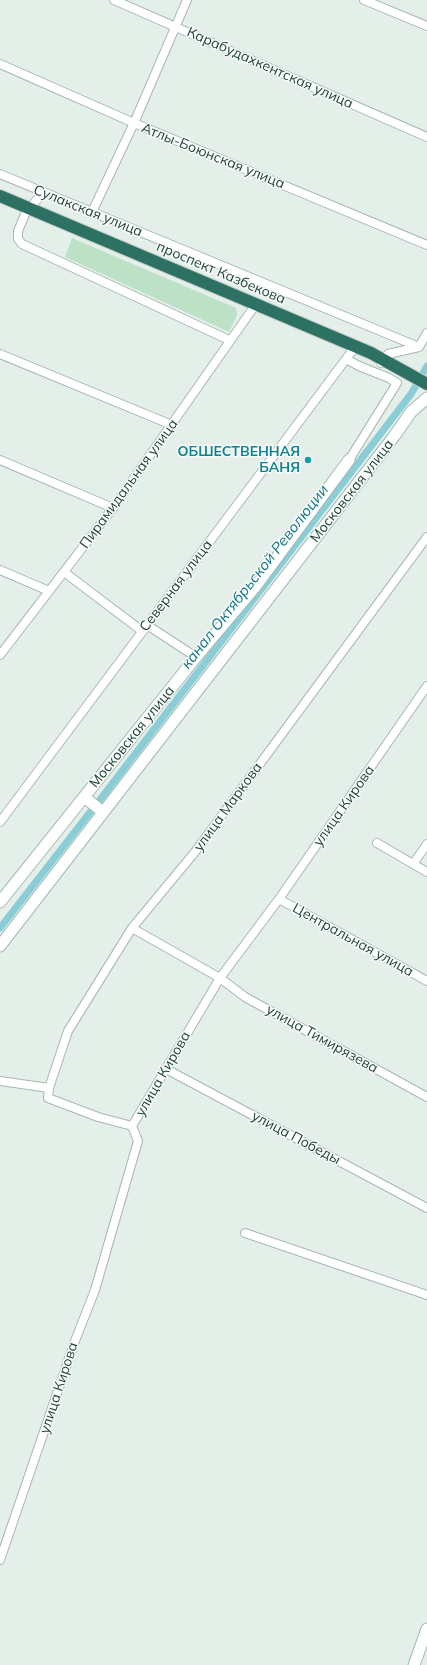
<!DOCTYPE html>
<meta charset="utf-8">
<style>
body{margin:0}
canvas{display:block;background:#e5efea}
</style>
<canvas width="427" height="1665"></canvas>
<script>
const context = document.querySelector('canvas').getContext('2d');
context.lineJoin = 'round';
function paint(path, color) { context.fillStyle = color; context.fill(path, 'evenodd'); }
const shape = rows => new Path2D(rows.map(r => 'M' + r).join(''));
function strokePath(path, color, width, dash) { context.strokeStyle = color; context.lineWidth = width; context.lineCap = dash ? 'butt' : 'round'; context.setLineDash(dash || []); context.stroke(path); }
function drawText(font, color, halo, rows, align = 'center') {
  context.font = font + ' Mulish,sans-serif'; context.lineWidth = 3; context.setLineDash([]); context.textBaseline = 'middle'; context.strokeStyle = halo; context.fillStyle = color; for (const [text, x, y, turn = 0] of rows) {
    context.save(); context.translate(x, y); context.rotate((+turn || 0) * Math.PI / 180); context.textAlign = isNaN(turn) ? turn : align; if (halo) context.strokeText(text, 0, 0); context.fillText(text, 0, 0); context.restore();
  }
}
paint(shape([
 [72,238,236,308,237,315,229,332,65,257]
]), '#bde1c6');
strokePath(shape([
 [99,801,411,394,427,366],
 [0,928,91,811]
]), '#8acdd7', 7);
const street = shape([
 [114,0,427,137],
 [364,0,427,26],
 [0,64,134,123,427,245],
 [0,174,419,347],
 [43,193,26,212,18,231,18,239,22,244,229,340],
 [92,212,134,123,187,0],
 [0,354,172,425],
 [346,359,359,366,389,378,397,383,349,460],
 [381,363,388,354,419,347,427,333],
 [0,460,113,508],
 [0,570,49,591],
 [64,572,142,631],
 [147,625,196,657],
 [0,655,113,508,256,304],
 [0,822,352,351],
 [377,843,427,872],
 [413,864,427,844],
 [279,899,427,981],
 [132,928,220,978,245,997,427,1097],
 [166,1069,427,1208],
 [0,1081,49,1088],
 [132,1126,98,1117,48,1098,49,1088,68,1031,132,928,195,852,427,537],
 [245,1233,427,1295],
 [0,1560,75,1341,95,1290,138,1141,132,1126,220,978,279,899,427,686]
]);
const secondary = shape([
 [84,797,103,812],
 [0,902,196,657,255,587,349,460],
 [0,946,395,435,411,412,427,398],
 [414,1665,427,1629]
]);
const highway = shape([
 [0,196,371,353,427,384]
]);
strokePath(street, '#a7b8b1', 10);
strokePath(secondary, '#a2bbb2', 13);
strokePath(highway, '#c1cac8', 14);
strokePath(street, '#fff', 8);
strokePath(secondary, '#fff', 11);
strokePath(highway, '#2c7161', 12);
for (const [x, y, r, color] of [
 [308,460,4,"#0f9aa8"]
]) { const dot = new Path2D(); dot.arc(x, y, r, 0, 2 * Math.PI); context.fillStyle = color; context.fill(dot); strokePath(dot, '#f6fbf8', 1.5); }
drawText('14px', '#224239', '#f6fbf8', [
 ["Карабудахкентская улица",270,68,24],
 ["Атлы-Боюнская улица",213,156,22],
 ["Сулакская улица",88,211,22],
 ["проспект Казбекова",221,273,23],
 ["Пирамидальная улица",129,484,-54],
 ["Московская улица",352,491,-52],
 ["Северная улица",176,586,-53],
 ["Московская улица",132,737,-51],
 ["улица Кирова",344,806,-55],
 ["улица Маркова",228,807,-54],
 ["Центральная улица",353,940,29],
 ["улица Тимирязева",322,1039,29],
 ["улица Кирова",163,1074,-60],
 ["улица Победы",296,1138,28],
 ["улица Кирова",59,1388,-72]
]);
drawText('bold 14px', '#0d838f', '#f6fbf8', [
 ["ОБШЕСТВЕННАЯ",300,452],
 ["БАНЯ",300,468]
], 'right');
drawText('italic 15px', '#177483', '#f6fbf8', [
 ["канал Октябрьской Революции",255,577,-52]
]);
</script>
